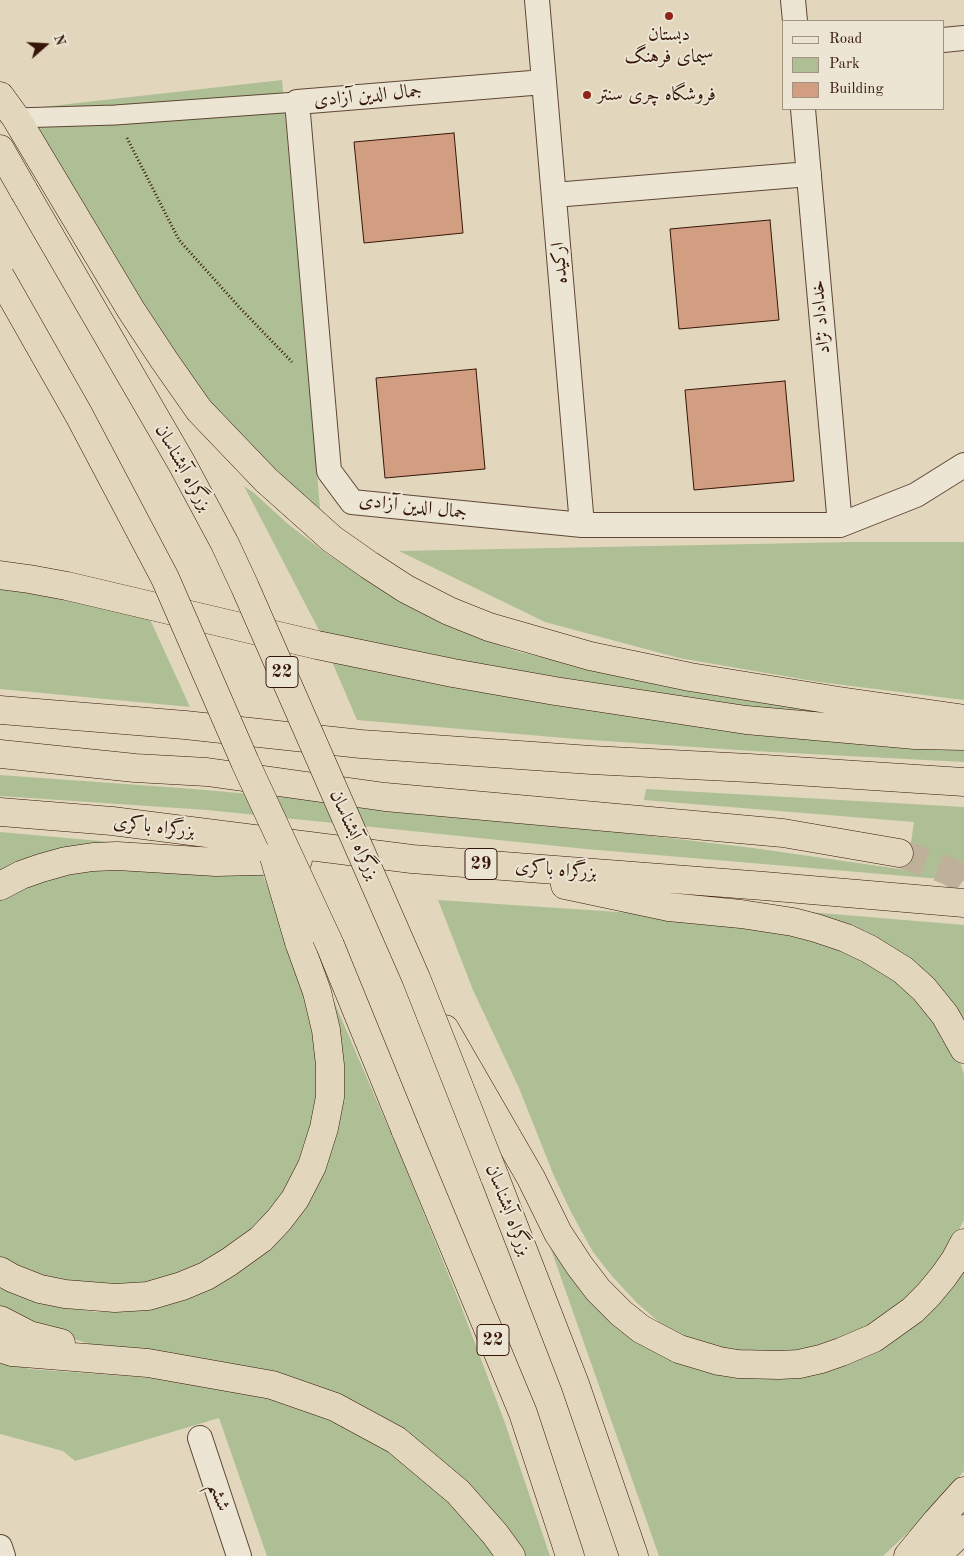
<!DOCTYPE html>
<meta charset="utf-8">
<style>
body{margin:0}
#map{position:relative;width:964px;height:1556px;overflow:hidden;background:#e2d7bd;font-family:"Old Standard TT",serif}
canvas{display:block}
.legend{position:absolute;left:782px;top:20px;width:162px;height:90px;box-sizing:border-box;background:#ece5d4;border:1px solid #a39282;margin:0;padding:6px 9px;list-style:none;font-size:15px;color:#351608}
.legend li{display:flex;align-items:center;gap:10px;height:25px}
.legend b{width:25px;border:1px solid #a39282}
.north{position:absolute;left:20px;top:20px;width:50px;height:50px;-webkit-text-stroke:4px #ece5d4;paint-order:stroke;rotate:71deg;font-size:14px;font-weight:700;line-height:20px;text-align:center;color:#351608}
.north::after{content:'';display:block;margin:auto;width:18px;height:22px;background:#351608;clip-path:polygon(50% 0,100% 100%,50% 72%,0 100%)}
</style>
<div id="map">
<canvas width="964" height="1556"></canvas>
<ul class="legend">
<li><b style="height:6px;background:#ece5d4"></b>Road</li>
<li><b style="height:14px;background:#aebf95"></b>Park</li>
<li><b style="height:14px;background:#d19e82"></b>Building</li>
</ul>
<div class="north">N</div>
</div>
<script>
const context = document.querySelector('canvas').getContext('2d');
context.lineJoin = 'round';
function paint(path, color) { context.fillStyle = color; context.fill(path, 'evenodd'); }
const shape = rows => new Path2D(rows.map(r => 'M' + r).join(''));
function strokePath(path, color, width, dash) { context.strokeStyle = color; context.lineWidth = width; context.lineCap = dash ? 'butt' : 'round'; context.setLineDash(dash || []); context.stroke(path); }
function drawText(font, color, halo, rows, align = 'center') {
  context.font = font + ' "Old Standard TT",Amiri,serif'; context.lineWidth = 4; context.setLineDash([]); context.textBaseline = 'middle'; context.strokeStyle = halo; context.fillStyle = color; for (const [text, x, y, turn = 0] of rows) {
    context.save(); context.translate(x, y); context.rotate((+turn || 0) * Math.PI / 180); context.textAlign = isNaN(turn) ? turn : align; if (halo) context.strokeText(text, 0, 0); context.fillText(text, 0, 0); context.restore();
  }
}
paint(shape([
 [282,80,321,519,229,429,178,365,32,124,42,107],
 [244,486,254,493,288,524,327,554,379,588,434,618,474,636,519,652,599,670,964,728,692,701,323,638],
 [854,542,964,542,964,700,819,682,679,658,545,622,399,551],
 [0,587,148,615,190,707,0,689],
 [330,657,964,748,964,762,753,751,576,739,357,720],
 [0,775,194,789,460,813,753,848,907,870,914,822,644,800,646,789,964,807,964,881,586,849,207,810,0,796],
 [0,832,112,842,163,850,0,872],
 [92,865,262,873,292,948,317,1026,320,1100,302,1163,268,1217,236,1246,172,1279,114,1287,58,1283,0,1258,0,897,21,885],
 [438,900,738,920,843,947,884,970,923,1004,958,1056,964,1074,964,1220,952,1244,909,1300,848,1339,777,1356,706,1347,668,1330,637,1303,612,1276,593,1252,571,1212,554,1176,519,1088,473,990],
 [666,900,964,925,964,1026,913,965],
 [311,948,404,1164,461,1306,505,1423,550,1556,524,1556,411,1441,143,1353,90,1344,21,1323,0,1312,0,1284,38,1301,58,1307,97,1312,121,1312,147,1309,192,1297,210,1289,325,1165],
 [541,1221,618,1325,793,1375,964,1266,964,1471,931,1511,883,1556,659,1556],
 [0,1360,30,1369,207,1382,265,1394,327,1416,377,1444,420,1473,466,1518,499,1556,267,1556,219,1418,75,1461,63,1451,0,1434]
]), '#aebf95');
const building = shape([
 [454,133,463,233,364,243,354,142,454,133],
 [770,220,779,320,679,329,670,229,770,220],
 [476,369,485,469,385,478,376,378,476,369],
 [785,381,794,481,694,490,685,390,785,381]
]);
paint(building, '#d19e82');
strokePath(building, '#351608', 1);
strokePath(shape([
 [899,853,949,871,964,881]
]), '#bfb099', 28, [28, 14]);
const pedestrian = shape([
 [16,118,115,115,297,102]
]);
const minor = shape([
 [537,0,582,525],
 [793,0,795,21],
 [943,40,964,38],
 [544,82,297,102,329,471,352,502,582,525,840,525,916,495,964,465],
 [803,109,840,525],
 [554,195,809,174],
 [200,1438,239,1556],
 [0,1547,3,1556]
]);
const trunk = shape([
 [0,96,16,118,131,310,164,360,199,410,266,480,332,539,369,565,406,589,449,611,489,627,590,656,690,677,839,701,964,719],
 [0,149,24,191],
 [0,575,29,579,67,586,317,645,453,673,555,691,746,720,915,735,964,736],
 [0,710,185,725,361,744,591,760,749,768,964,782],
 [0,754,135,768,207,772,385,797,783,833,899,853],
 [0,812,112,821,412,859,764,886,964,903],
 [565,885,669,907,741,914,793,922,816,928,846,938,869,949,903,970,924,989,945,1015,964,1049],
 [0,886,21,875,41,868,66,861,93,857,117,856,216,862,298,860],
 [445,1029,531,1178,558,1233,579,1265,598,1290,621,1313,641,1329,679,1349,719,1361,738,1364,779,1365,799,1364,821,1359,841,1352,874,1338,913,1310,928,1295,943,1277,955,1260,964,1243],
 [405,1129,523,1413,570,1556],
 [494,1175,575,1384,634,1556],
 [0,1271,12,1278,40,1289,65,1294,115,1298,148,1296,182,1286,206,1276,229,1262,261,1239,279,1220,295,1199,312,1166,324,1128,330,1097,330,1065,326,1030,317,992,299,942],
 [0,1320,29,1335,61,1343],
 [0,1348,12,1352,148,1363,272,1385,335,1407,396,1440,458,1492,495,1534,511,1556],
 [908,1556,937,1521,964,1491],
 [936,1556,964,1529]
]);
strokePath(pedestrian, '#604635', 21);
strokePath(minor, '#604635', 26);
strokePath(trunk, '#351608', 29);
strokePath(shape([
 [127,138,179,240,240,308,292,362]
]), '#351608', 3, [1, 2.5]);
strokePath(pedestrian, '#ece5d4', 19);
strokePath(minor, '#ece5d4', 24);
strokePath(trunk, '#e2d7bd', 28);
const trunkBridge = shape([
 [24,191,181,462,225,544,245,587,416,978,494,1175],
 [0,276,79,415,165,578,245,762,330,945,405,1129],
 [274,857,299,942]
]);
strokePath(trunkBridge, '#351608', 29, []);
strokePath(trunkBridge, '#e2d7bd', 28);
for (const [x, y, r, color] of [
 [669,16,5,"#8f2418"],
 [587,95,5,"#8f2418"]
]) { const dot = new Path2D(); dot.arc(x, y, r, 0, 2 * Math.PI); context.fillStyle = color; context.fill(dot); strokePath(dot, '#ece5d4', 2); }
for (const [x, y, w] of [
 [282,672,32],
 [481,864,32],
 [493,1340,32]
]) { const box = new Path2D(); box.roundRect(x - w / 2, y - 15.5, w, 31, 4); context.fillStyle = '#ece5d4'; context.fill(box); strokePath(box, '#351608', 1); }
drawText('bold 18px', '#351608', null, [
 ["22",282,672],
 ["29",481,864],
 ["22",493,1340]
]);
drawText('19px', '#351608', '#ece5d4', [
 ["دبستان",669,35],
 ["سیمای فرهنگ",669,57],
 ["فروشگاه چری سنتر",597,95,"left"]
]);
drawText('19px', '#351608', '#ece5d4', [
 ["جمال الدین آزادی",368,96,-5],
 ["ارکیده",560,263,-95],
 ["خداداد نژاد",821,317,-95],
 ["بزرگراه آبشناسان",183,468,61],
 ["جمال الدین آزادی",413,507,7],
 ["بزرگراه باکری",154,827,7],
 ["بزرگراه آبشناسان",354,835,66],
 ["بزرگراه باکری",556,870,5],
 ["بزرگراه آبشناسان",508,1210,69],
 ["ششم",219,1497,71]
]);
</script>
